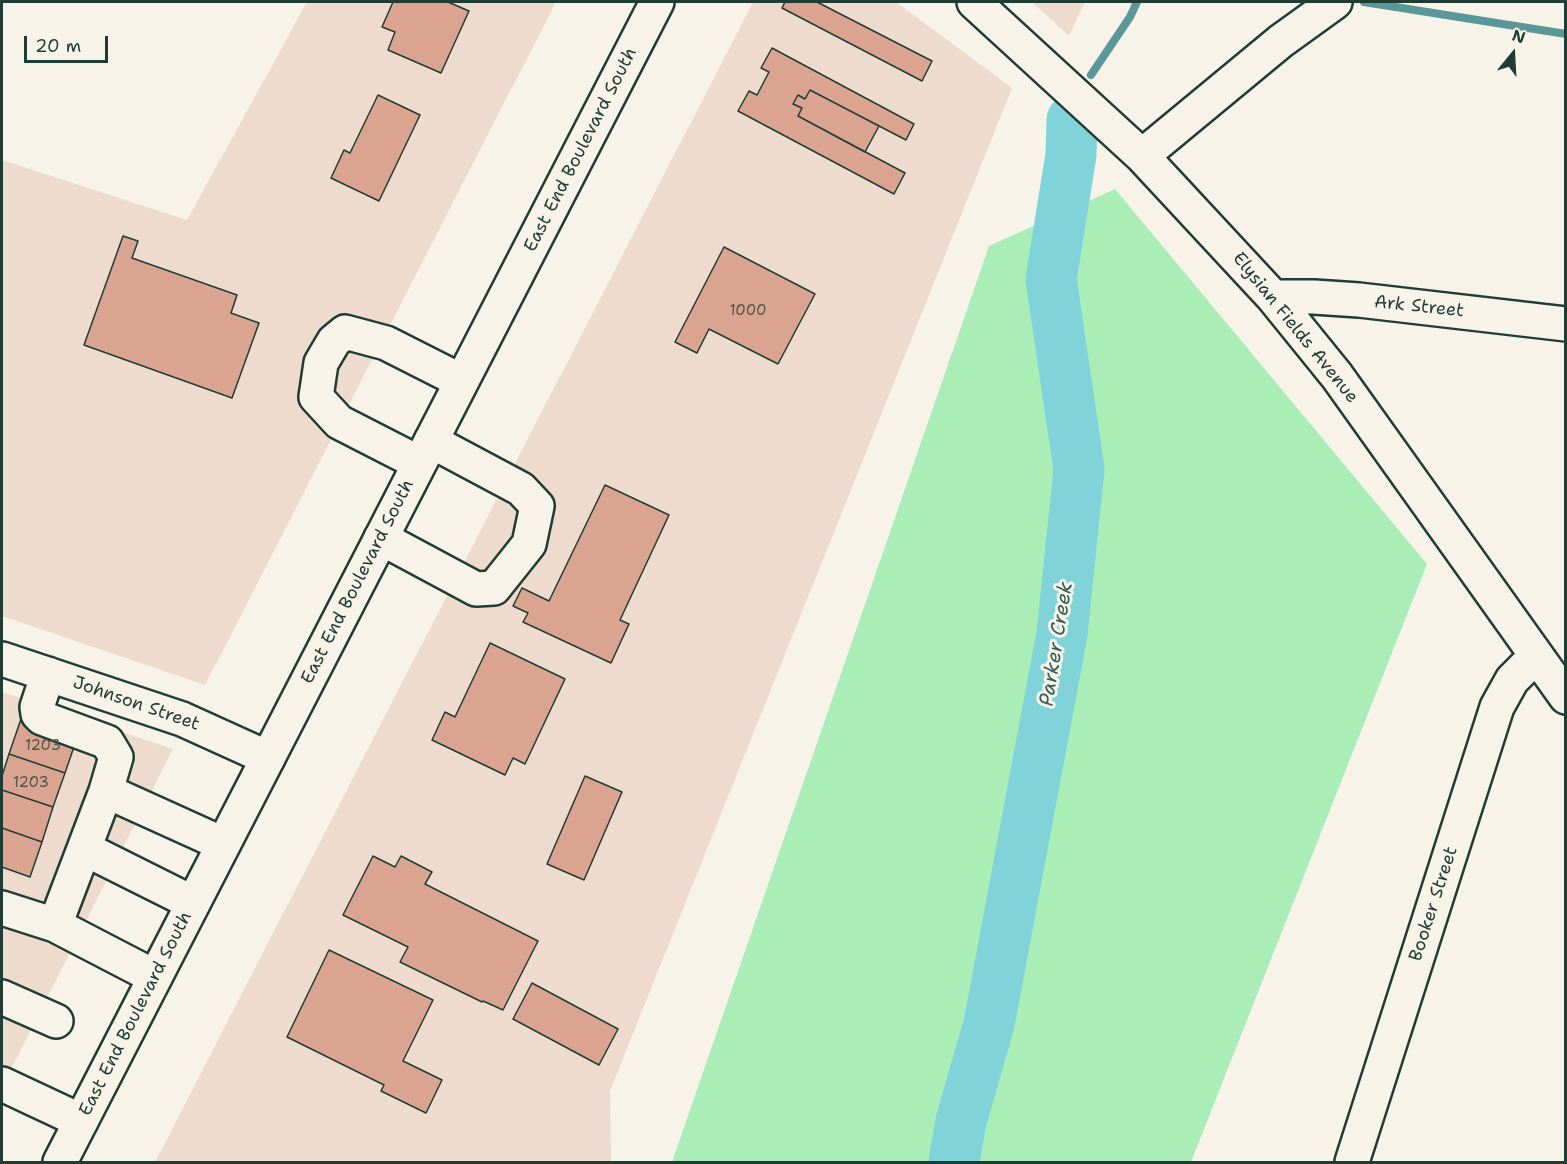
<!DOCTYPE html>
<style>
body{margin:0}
#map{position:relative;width:1567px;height:1164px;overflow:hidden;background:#f7f3e8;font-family:"Shantell Sans",sans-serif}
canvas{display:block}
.frame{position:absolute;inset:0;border:3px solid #1f3d34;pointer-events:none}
.north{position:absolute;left:1483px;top:24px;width:60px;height:60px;-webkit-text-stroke:4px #f7f3e8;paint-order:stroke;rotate:18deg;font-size:16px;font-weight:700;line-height:24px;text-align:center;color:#1f3d34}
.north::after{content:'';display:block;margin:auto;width:21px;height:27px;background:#1f3d34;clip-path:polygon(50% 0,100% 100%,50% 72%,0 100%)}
.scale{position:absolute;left:24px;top:36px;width:84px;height:27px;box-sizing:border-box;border:3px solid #1f3d34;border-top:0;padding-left:8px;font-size:18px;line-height:21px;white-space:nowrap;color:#1f3d34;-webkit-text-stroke:4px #f7f3e8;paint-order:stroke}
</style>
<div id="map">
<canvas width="1567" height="1164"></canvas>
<div class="frame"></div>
<div class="north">N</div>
<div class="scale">20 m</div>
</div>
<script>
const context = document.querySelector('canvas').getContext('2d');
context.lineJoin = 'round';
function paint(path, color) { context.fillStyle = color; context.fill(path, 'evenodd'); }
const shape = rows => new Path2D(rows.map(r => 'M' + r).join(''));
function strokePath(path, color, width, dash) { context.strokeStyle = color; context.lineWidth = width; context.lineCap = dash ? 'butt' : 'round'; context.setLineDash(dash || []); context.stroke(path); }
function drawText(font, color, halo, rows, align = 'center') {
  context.font = font + ' "Shantell Sans",sans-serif'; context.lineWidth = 6; context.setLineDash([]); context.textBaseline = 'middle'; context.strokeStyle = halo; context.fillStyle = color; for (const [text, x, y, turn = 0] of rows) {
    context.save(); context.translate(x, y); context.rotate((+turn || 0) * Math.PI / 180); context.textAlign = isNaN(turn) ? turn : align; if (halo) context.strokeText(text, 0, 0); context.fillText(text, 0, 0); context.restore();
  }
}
paint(shape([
 [307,2,556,2,205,685,2,616,2,160,187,220],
 [753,2,896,2,1012,88,610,1091,611,1162,155,1162],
 [1032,2,1085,2,1069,36],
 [2,692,173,749,2,1087]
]), '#eedbce');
paint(shape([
 [1115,189,1427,564,1191,1162,672,1162,989,246]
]), '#aaedb7');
strokePath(shape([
 [1364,2,1566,34],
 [1091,75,1130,17,1137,2]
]), '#5a9798', 8);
strokePath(shape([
 [954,1162,961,1121,989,1024,1062,634,1079,469,1051,279,1071,155,1072,120]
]), '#81d3da', 51);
const building = shape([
 [393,2,448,2,469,11,441,73,388,50,395,32,382,27,393,2],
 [785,2,817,2,932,61,922,81,782,8,785,2],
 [772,48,914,124,906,140,810,90,805,99,798,95,793,104,802,108,798,116,905,173,894,194,738,111,749,91,757,95,769,72,761,68,772,48],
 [810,90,879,126,865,152,798,116,802,108,793,104,798,95,805,99,810,90],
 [378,95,420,115,379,201,331,178,344,150,350,153,378,95],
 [123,236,138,241,132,258,237,295,231,313,259,323,232,398,84,345,123,236],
 [724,247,815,294,778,364,709,329,697,353,675,342,724,247],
 [605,485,669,515,620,620,629,624,611,663,523,622,528,613,513,606,522,588,549,601,605,485],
 [490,643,565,679,525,764,513,758,505,775,432,740,445,712,455,717,490,643],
 [21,719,77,738,65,773,9,754,21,719],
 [9,754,65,773,53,807,2,790,2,776,9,754],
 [585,776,622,792,584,880,547,864,585,776],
 [2,790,53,807,42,842,2,828,2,790],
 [2,828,42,842,30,877,2,867,2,828],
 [373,856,395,867,401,856,432,872,425,884,538,941,503,1010,483,1001,482,1002,400,962,408,947,343,915,373,856],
 [329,950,433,1000,403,1061,442,1080,426,1113,381,1091,384,1085,287,1037,329,950],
 [532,983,618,1029,599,1065,513,1019,532,983]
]);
paint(building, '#daa491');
strokePath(building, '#1f3d34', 1.5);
const minor = shape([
 [974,2,1142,156,1273,297,1337,376,1566,697],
 [1142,156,1281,41,1335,2],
 [1273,297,1314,297,1359,300,1566,324],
 [419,463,339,422,316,397,321,363,334,341,345,332,386,343,461,381],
 [381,538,476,589,494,588,529,544,537,506,521,489,431,441],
 [2,659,182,719,268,758],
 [48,674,37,707,38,714,42,718,107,742,116,757,106,791],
 [85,849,193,903],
 [2,908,55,925,155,977],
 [55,925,106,791,223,844],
 [2,997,56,1021],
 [2,1084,81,1121],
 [1352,1162,1497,707,1512,680,1536,656]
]);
const highway = shape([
 [60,1162,657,2]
]);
strokePath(minor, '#1f3d34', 38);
strokePath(highway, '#1f3d34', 38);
strokePath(minor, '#f7f3e8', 33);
strokePath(highway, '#f7f3e8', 33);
drawText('15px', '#4e574b', null, [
 ["1000",748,311],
 ["1203",43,746],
 ["1203",31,783]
]);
drawText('18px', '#1f3d34', '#f7f3e8', [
 ["East End Boulevard South",581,150,-63],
 ["Ark Street",1419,307,6],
 ["Elysian Fields Avenue",1295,328,51],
 ["East End Boulevard South",358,582,-63],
 ["Johnson Street",136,704,19],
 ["Booker Street",1434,904,-72],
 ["East End Boulevard South",136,1014,-63]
]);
drawText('italic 20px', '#335b55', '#f7f3e8', [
 ["Parker Creek",1057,644,-81]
]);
</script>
